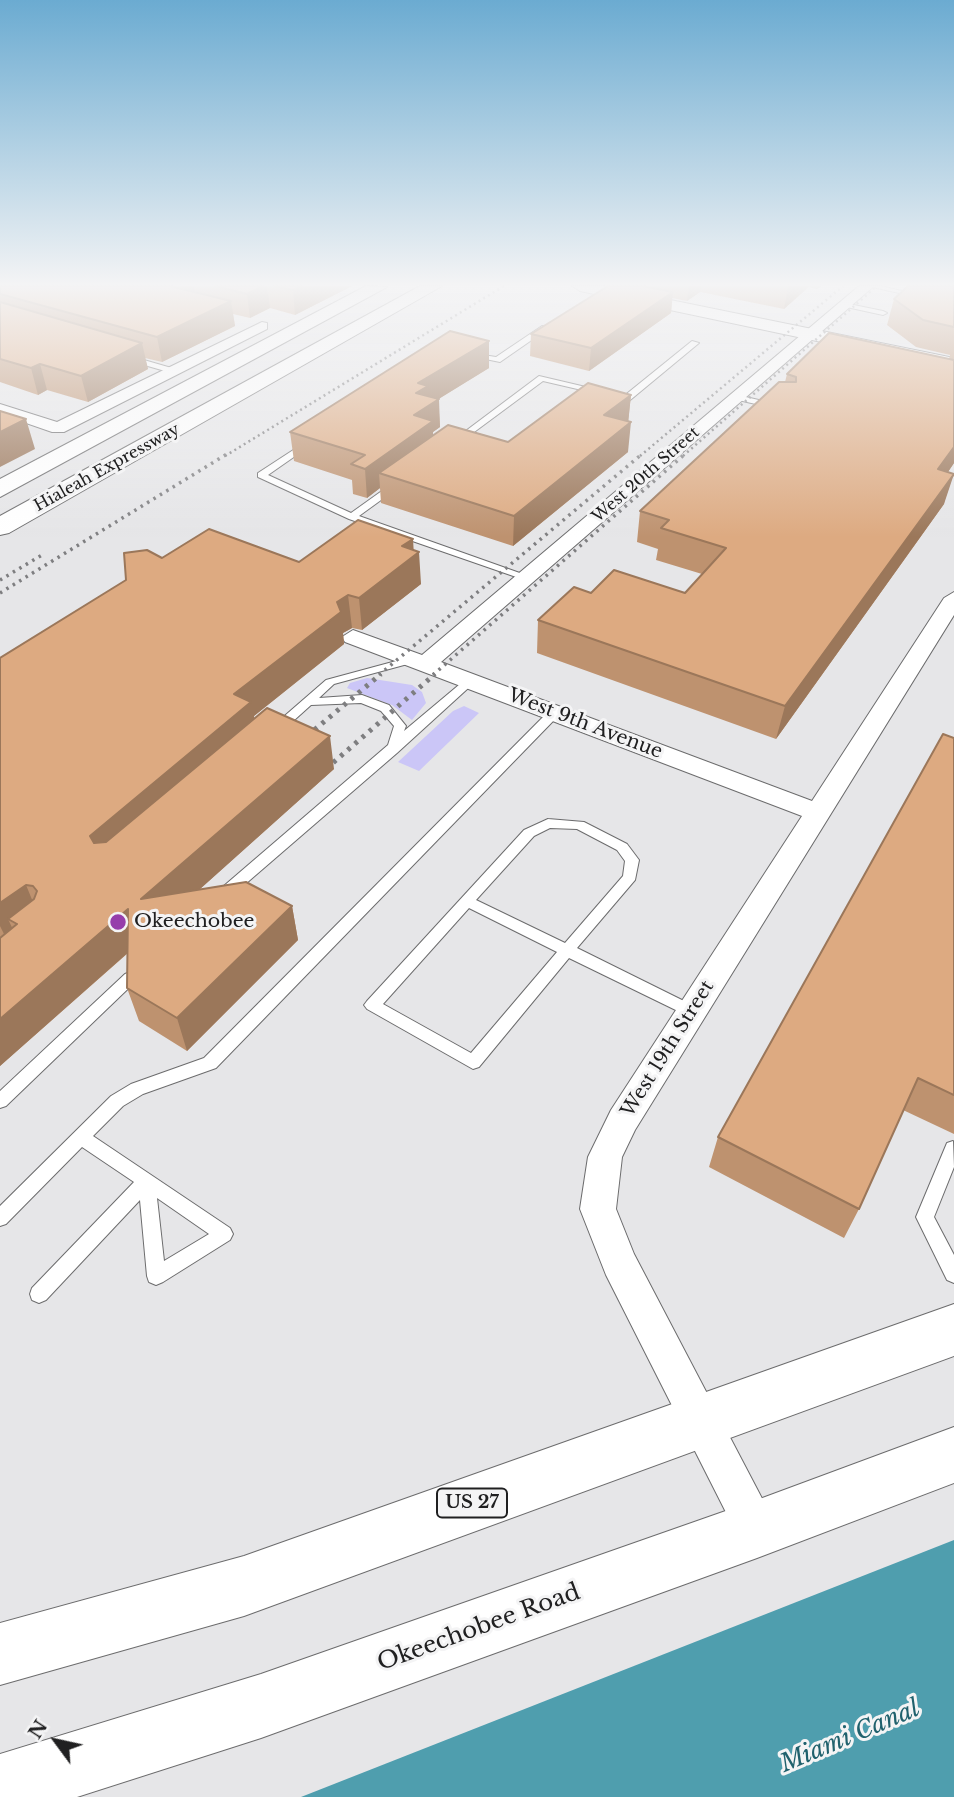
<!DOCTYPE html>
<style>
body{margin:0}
#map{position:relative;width:954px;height:1797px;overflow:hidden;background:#e6e6e8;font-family:"Libre Baskerville",serif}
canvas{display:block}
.north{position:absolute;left:21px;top:1706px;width:70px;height:70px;-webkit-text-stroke:5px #f4f4f5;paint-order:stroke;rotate:303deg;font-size:19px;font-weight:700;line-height:28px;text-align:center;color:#202021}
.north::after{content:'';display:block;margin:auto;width:24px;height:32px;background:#202021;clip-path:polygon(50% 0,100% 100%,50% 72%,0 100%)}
</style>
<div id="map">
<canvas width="954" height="1797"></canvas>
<div class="north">N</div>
</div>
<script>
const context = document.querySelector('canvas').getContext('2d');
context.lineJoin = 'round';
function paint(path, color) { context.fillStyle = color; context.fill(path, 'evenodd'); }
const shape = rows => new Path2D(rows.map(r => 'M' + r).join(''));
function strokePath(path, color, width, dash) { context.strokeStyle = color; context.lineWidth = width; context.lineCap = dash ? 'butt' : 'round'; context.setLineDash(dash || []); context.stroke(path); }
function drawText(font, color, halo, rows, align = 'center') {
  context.font = font + ' "Libre Baskerville",serif'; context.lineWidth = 6; context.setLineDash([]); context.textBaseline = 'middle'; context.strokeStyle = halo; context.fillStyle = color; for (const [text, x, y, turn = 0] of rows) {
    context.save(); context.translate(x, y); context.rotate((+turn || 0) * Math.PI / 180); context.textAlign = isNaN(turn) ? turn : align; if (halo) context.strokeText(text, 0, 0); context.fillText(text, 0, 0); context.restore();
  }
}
paint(shape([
 [367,678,412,685,422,692,426,703,412,720,392,705,347,688,350,683],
 [464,706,479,713,419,771,398,762,453,711]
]), '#cbc6f7');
paint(shape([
 [954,1540,954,1797,301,1797]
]), '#4f9eae');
const service = shape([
 [868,286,880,286,911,293,908,295,868,286],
 [844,303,883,311,887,313,883,315,842,306,844,303],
 [542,326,549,328,500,362,466,355,470,353,496,357,542,326],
 [692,341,699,343,629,401,543,381,458,444,451,442,539,376,624,396,692,341],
 [130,356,175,369,176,371,172,373,127,360,127,356,130,356],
 [737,395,776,404,777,406,773,408,734,399,734,395,737,395],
 [304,443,311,445,268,475,351,513,393,483,399,483,399,487,359,516,531,577,522,579,349,519,258,477,258,473,304,443],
 [411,657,415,658,415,662,334,684,319,698,362,695,389,705,406,726,404,731,466,679,474,679,476,681,397,753,228,899,218,899,216,895,218,891,388,745,394,726,381,711,361,703,311,705,281,732,273,732,271,729,273,726,326,680,411,657],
 [554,709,558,710,558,716,216,1068,143,1094,123,1106,93,1136,230,1228,233,1234,230,1240,163,1282,156,1285,149,1282,147,1276,140,1200,46,1300,39,1303,32,1300,30,1294,32,1288,134,1182,82,1147,6,1224,0,1226,0,1206,111,1096,131,1084,204,1058,550,710,554,709],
 [157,1198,209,1234,164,1261,157,1198],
 [548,819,584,822,627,844,639,860,635,880,577,948,696,1007,699,1011,696,1015,691,1017,686,1015,569,958,479,1067,473,1069,367,1009,364,1005,367,1001,524,830,548,819],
 [550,828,577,829,617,850,625,861,623,876,565,943,476,900,534,836,550,828],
 [469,908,557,952,471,1053,383,1004,469,908],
 [130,972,135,974,137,978,135,982,6,1106,0,1108,0,1091,125,974,130,972],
 [953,1141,954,1167,934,1217,954,1255,954,1283,947,1280,916,1217,947,1143,953,1141]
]);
const minor = shape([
 [859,286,874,286,441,662,812,801,944,598,954,592,954,615,635,1130,622,1157,616,1209,634,1254,778,1529,772,1544,757,1550,742,1544,606,1275,580,1209,588,1157,611,1110,802,816,345,642,342,637,353,630,422,655,859,286],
 [262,322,267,323,267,329,64,432,52,432,0,414,0,404,57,422,262,322]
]);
const tertiary = shape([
 [572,286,602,286,954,358,954,370,580,291,572,286]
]);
const primary = shape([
 [366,286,387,287,0,497,0,479,366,286],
 [420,286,442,286,9,533,0,535,0,516,420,286]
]);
const trunk = shape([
 [954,1304,954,1356,244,1616,0,1685,0,1623,244,1556,954,1304],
 [954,1427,954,1483,757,1558,261,1738,77,1797,0,1797,0,1754,261,1674,757,1500,954,1427]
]);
strokePath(service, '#6c6c6d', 2);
strokePath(minor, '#6c6c6d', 2);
strokePath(tertiary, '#6c6c6d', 2);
strokePath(primary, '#6c6c6d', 2);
strokePath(trunk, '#6c6c6d', 2);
paint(service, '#fff');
paint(minor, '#fff');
paint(tertiary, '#fff');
paint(primary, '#fff');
paint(trunk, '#fff');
strokePath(shape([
 [225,456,504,286],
 [640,456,843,286],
 [683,456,877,286]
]), '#7e7e80', 2.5, [2, 3.5]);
strokePath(shape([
 [0,580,42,555],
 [0,593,227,454],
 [379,675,642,454],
 [433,675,685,454]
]), '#7e7e80', 3.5, [2.5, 5]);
strokePath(shape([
 [300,742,381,674],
 [319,775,435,674]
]), '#7e7e80', 5, [3.5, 6]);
paint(shape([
 [0,286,352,286,295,315,270,308,250,318,233,314,235,326,162,362,145,358,148,369,88,402,47,390,38,395,0,382],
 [608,286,821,286,817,289,809,287,784,309,700,292,687,301,672,298,671,313,589,371,530,356,531,334],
 [954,286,954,463,948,472,944,504,776,739,537,653,538,620,591,593,685,593,702,574,656,560,658,549,637,542,640,511,785,382,787,374,949,359,950,355,916,347,887,325,894,299],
 [489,341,489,368,438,399,440,427,433,432,433,435,508,442,631,395,628,422,628,452,513,546,381,503,380,488,367,498,353,494,352,480,294,461,290,432],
 [413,550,421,584,362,630,352,628,343,633,344,644,254,716,254,719,334,769,200,889,292,906,298,940,187,1051,139,1021,127,988,128,953,0,1066,0,658,162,558,299,562],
 [954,738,954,1134,903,1110,859,1209,844,1238,709,1167,718,1137]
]), '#be926f');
paint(shape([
 [181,286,194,286,195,296,184,301],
 [263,286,267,286,270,308,250,318,247,294],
 [302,286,352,286,295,315,293,290],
 [689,286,701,286,700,292,687,301],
 [788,286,809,286,784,309],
 [673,292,671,313,589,371,591,348],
 [231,301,235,326,162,362,157,337],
 [489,341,489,368,429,405,439,399,440,427,433,432,434,449,379,473,380,488,367,498,365,469,416,393,418,383],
 [142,343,148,369,88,402,81,376],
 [40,364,47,390,38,395,31,368],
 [631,395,628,424,604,415],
 [26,419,35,449,0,467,0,432],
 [631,422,628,452,513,546,514,516],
 [954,447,954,463,929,500,938,469],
 [954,474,944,504,776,739,785,706],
 [413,539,414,556,419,552,421,584,362,630,359,598,402,546],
 [348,595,352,628,343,633,344,644,254,716,257,735,102,870,90,836,234,694,337,602],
 [330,736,334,769,152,932,141,899],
 [26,885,40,919,17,924,8,919,16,936,8,942,0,926,0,903],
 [292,906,298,940,187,1051,177,1018],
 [128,909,140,942,0,1066,0,1019]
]), '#9b775a');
const building = shape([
 [0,286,170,286,231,301,157,337,0,294,0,286],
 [215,286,263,286,247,294,215,286],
 [274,286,302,286,293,290,274,286],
 [608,286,643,286,673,292,591,348,531,334,608,286],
 [908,286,954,286,954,327,923,320,894,299,908,286],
 [0,302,142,343,81,376,40,364,31,368,0,359,0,302],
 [450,331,489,341,418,383,428,386,416,393,439,399,414,415,433,421,365,469,351,464,365,455,290,432,450,331],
 [829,333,954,360,954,447,938,469,954,474,785,706,538,620,574,587,591,593,614,570,685,593,726,548,661,528,669,520,640,511,779,382,796,382,796,377,787,374,829,333],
 [588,383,631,395,604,415,631,422,514,516,379,473,448,425,508,442,588,383],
 [0,411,26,419,0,432,0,411],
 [358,520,413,539,402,546,419,552,359,598,348,595,337,602,341,612,234,694,251,702,90,836,94,843,106,842,267,708,330,736,141,899,246,882,292,906,177,1018,127,988,128,909,0,1019,0,938,17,924,8,919,34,899,37,891,33,886,26,885,0,903,0,658,126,580,124,553,147,550,162,558,209,529,299,562,358,520],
 [943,734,954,738,954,1095,918,1078,859,1209,718,1137,943,734]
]);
paint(building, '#ddaa81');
strokePath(building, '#9b775a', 2);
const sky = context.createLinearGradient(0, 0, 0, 537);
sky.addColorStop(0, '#6babd1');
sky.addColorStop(0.53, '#f4f4f5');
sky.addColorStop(1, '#f4f4f500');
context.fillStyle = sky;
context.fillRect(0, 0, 954, 537);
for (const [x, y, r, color] of [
 [118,922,9,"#963eab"]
]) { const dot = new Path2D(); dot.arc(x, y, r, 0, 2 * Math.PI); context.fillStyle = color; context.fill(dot); strokePath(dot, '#f4f4f5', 2.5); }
drawText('16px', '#202021', '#f4f4f5', [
 ["Hialeah Expressway",107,468,-29],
 ["West 20th Street",646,475,-41]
]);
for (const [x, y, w] of [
 [472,1503,70]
]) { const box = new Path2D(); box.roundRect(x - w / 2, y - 14.5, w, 29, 5); context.fillStyle = '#f4f4f5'; context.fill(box); strokePath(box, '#202021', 2); }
drawText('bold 18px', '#202021', null, [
 ["US 27",472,1503]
]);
drawText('19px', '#202021', '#f4f4f5', [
 ["West 9th Avenue",585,724,21],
 ["West 19th Street",668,1049,-58]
]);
drawText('19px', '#202021', '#f4f4f5', [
 ["Okeechobee",134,922]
], 'left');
drawText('23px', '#202021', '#f4f4f5', [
 ["Okeechobee Road",479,1628,-20]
]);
drawText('italic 24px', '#20616d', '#f4f4f5', [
 ["Miami Canal",850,1737,-23]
]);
</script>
